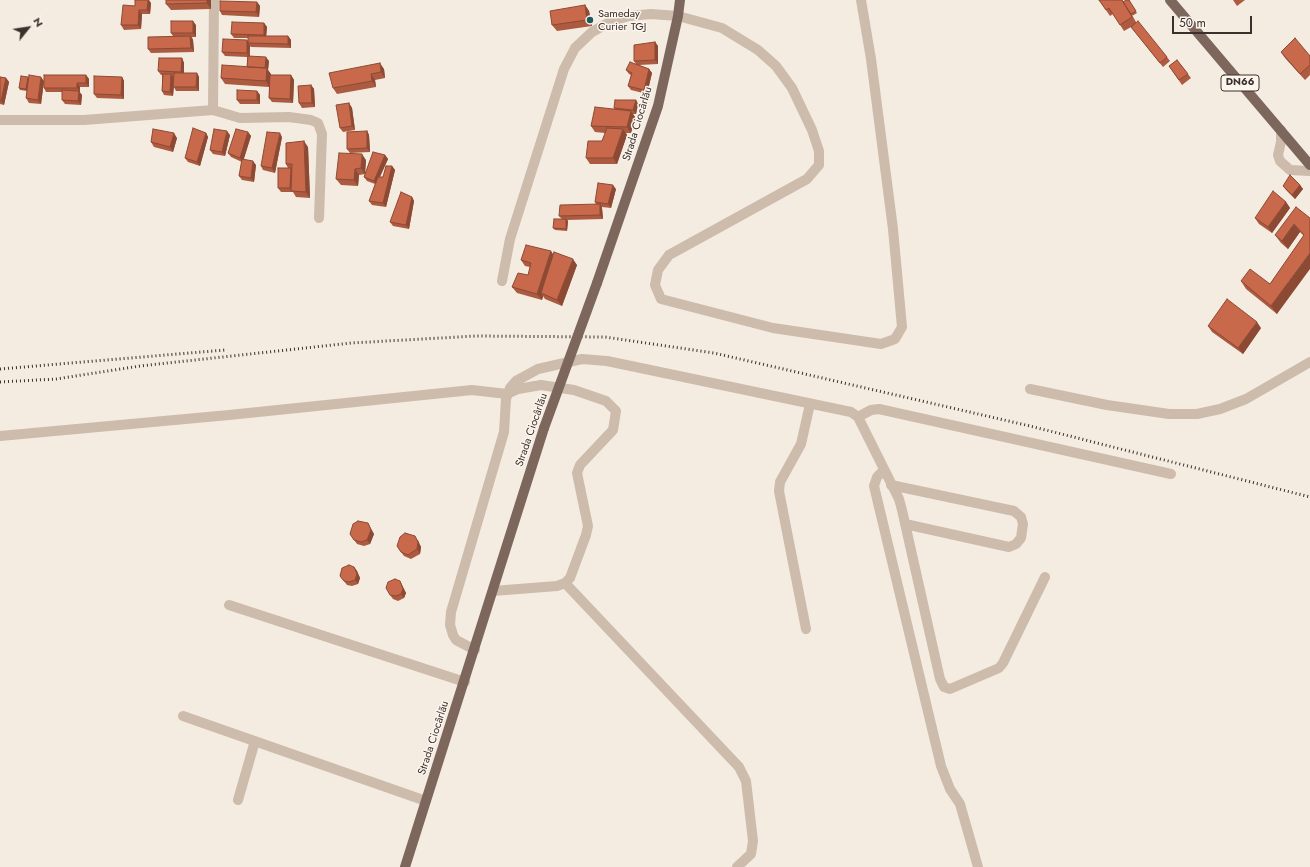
<!DOCTYPE html>
<meta charset="utf-8">
<style>
body{margin:0}
#map{position:relative;width:1310px;height:867px;overflow:hidden;background:#f4ebe1;font-family:Jost,sans-serif}
canvas{display:block}
.north{position:absolute;left:8px;top:8px;width:40px;height:40px;-webkit-text-stroke:3px #fbf5ee;paint-order:stroke;rotate:60deg;font-size:11px;font-weight:700;line-height:16px;text-align:center;color:#3b302b}
.north::after{content:'';display:block;margin:auto;width:14px;height:18px;background:#3b302b;clip-path:polygon(50% 0,100% 100%,50% 72%,0 100%)}
.scale{position:absolute;left:1172px;top:16px;width:80px;height:18px;box-sizing:border-box;border:2px solid #3b302b;border-top:0;padding-left:5px;font-size:12px;line-height:14px;white-space:nowrap;color:#3b302b;-webkit-text-stroke:3px #fbf5ee;paint-order:stroke}
</style>
<div id="map">
<canvas width="1310" height="867"></canvas>
<div class="north">N</div>
<div class="scale">50 m</div>
</div>
<script>
const context = document.querySelector('canvas').getContext('2d');
context.lineJoin = 'round';
const shape = rows => new Path2D(rows.map(r => 'M' + r).join(''));
function strokePath(path, color, width, dash) { context.strokeStyle = color; context.lineWidth = width; context.lineCap = dash ? 'butt' : 'round'; context.setLineDash(dash || []); context.stroke(path); }
function paint(path, color) { context.fillStyle = color; context.fill(path, 'evenodd'); }
function drawText(font, color, halo, rows, align = 'center') {
  context.font = font + ' Jost,sans-serif'; context.lineWidth = 3; context.setLineDash([]); context.textBaseline = 'middle'; context.strokeStyle = halo; context.fillStyle = color; for (const [text, x, y, turn = 0] of rows) {
    context.save(); context.translate(x, y); context.rotate((+turn || 0) * Math.PI / 180); context.textAlign = isNaN(turn) ? turn : align; if (halo) context.strokeText(text, 0, 0); context.fillText(text, 0, 0); context.restore();
  }
}
strokePath(shape([
 [213,110,214,0],
 [0,120,84,120,213,110,240,118,289,117,311,120,318,123,322,134,319,218],
 [1281,130,1281,142,1278,155,1280,161,1290,170,1310,171],
 [502,281,510,239,564,69,575,48,592,32,612,21,629,16,651,14,678,16,722,28,758,50,776,66,792,88,812,130,819,151,819,165,807,179,669,255,658,270,655,285,661,299,773,328,881,344,895,339,902,327,893,229,871,59,861,0],
 [1030,389,1107,405,1169,414,1197,414,1220,409,1246,399,1310,362],
 [858,417,871,410,879,409,1171,474],
 [0,436,229,415,472,390,507,394,518,389,541,385,574,390,606,401,616,411,613,430,580,465,577,473,588,526,586,535,570,578,565,583,557,586,493,591],
 [884,470,877,477,874,486,941,766,950,789,960,804,978,867],
 [891,485,1014,511,1021,517,1023,524,1021,538,1016,544,1009,547,905,524],
 [565,583,739,767,746,781,753,841,751,854,737,867],
 [229,605,465,682],
 [806,629,779,491,780,482,801,444,810,404],
 [475,650,456,640,453,635,450,625,451,612,504,432,506,399,510,388,516,381,538,369,582,359,607,361,851,412,858,417,899,499,902,510,940,679,944,687,950,689,999,668,1003,663,1045,577],
 [183,716,426,801],
 [238,800,255,741]
]), '#cdbbac', 10);
strokePath(shape([
 [1170,0,1310,165],
 [597,283,658,106,678,16,680,0],
 [405,867,544,428]
]), '#7d675c', 10);
strokePath(shape([
 [0,369,225,350],
 [0,382,56,379,140,366,351,343,476,336,605,337,714,353,1030,426,1310,497]
]), '#3b302b', 3, [1, 3]);
strokePath(shape([
 [544,428,597,283]
]), '#7d675c', 10);
paint(shape([
 [211,0,211,9,171,10,166,4],
 [1099,0,1122,0,1123,2,1129,0,1137,13,1132,16,1132,15,1136,22,1167,57,1170,61,1163,67,1131,27,1124,31,1113,14,1110,16],
 [1233,0,1245,0,1237,6],
 [257,2,260,6,259,17,222,15,220,11],
 [151,3,150,14,142,14,141,29,124,30,121,25,135,6],
 [585,5,589,11,592,26,557,31,552,25],
 [264,23,267,27,266,36,288,36,291,40,291,48,251,47,250,46,250,56,269,61,268,70,271,75,291,75,294,80,293,103,272,102,269,98,269,87,225,84,221,78,247,67,247,57,225,56,222,52,247,40,248,42,248,38,234,38,231,34],
 [196,25,196,37,192,37,193,40,194,52,151,53,148,49,173,36,171,33],
 [655,42,658,46,658,64,639,65,649,69,652,73,647,94,631,90,628,86,631,75,629,74,626,70,636,64,634,61],
 [1281,52,1310,56,1310,75,1305,80,1285,58],
 [182,58,184,63,184,73,197,73,199,77,199,91,176,91,174,87,173,96,164,95,162,91,162,75,161,75,158,71],
 [1177,60,1191,78,1182,85,1169,66],
 [384,69,385,78,375,80,376,87,337,94,333,88],
 [86,75,89,79,89,87,80,87,80,92,79,92,82,95,81,105,65,104,62,100,62,92,46,92,44,88,44,81,41,104,29,103,26,98,27,91,20,90,19,88,28,78,44,81],
 [0,77,6,78,9,82,4,105,0,104],
 [122,77,124,81,124,99,97,98,94,94],
 [311,85,314,89,315,107,302,108,299,103],
 [257,91,260,95,260,104,240,104,237,100],
 [636,100,638,104,636,114,633,114,635,117,631,133,626,133,627,135,617,164,590,164,586,158,602,141,605,133,595,132,591,126,614,109,614,108],
 [349,103,352,108,355,130,343,132,340,128],
 [367,131,369,135,370,152,350,153,347,149],
 [248,132,251,136,243,160,256,165,254,182,242,180,239,176,242,162,231,157,228,153],
 [206,133,208,137,200,166,188,162,185,158],
 [230,135,225,156,213,154,210,150],
 [282,137,275,173,263,170,261,166],
 [177,138,173,152,154,147,151,142],
 [308,147,310,198,296,197,293,192,281,192,278,188,288,168,286,164],
 [385,155,388,159,380,177,383,177,392,166,395,170,386,207,372,205,369,201,375,184,367,181,364,177,365,174,359,175,358,186,341,185,336,179,366,160,365,172],
 [1300,185,1303,189,1295,199,1286,190,1283,186],
 [616,189,611,208,602,207,602,208,603,219,567,220,568,221,567,231,555,230,553,228,562,219,559,216,596,204,595,202],
 [412,197,414,201,409,229,393,226,390,222],
 [1286,202,1290,208,1272,233,1259,224,1255,218],
 [1310,218,1277,314,1246,289,1241,281,1270,284,1304,236,1300,232,1288,249,1281,243,1275,235],
 [553,255,577,265,562,306,545,299,543,296,542,300,517,293,512,287,528,275,530,267,525,266,521,260],
 [1208,326,1261,328,1243,354,1212,332],
 [370,528,374,534,370,544,364,546,357,544,350,534],
 [418,540,421,547,420,554,411,559,404,556,397,546],
 [354,567,357,571,360,578,358,584,352,586,347,585,340,576],
 [400,581,406,593,404,598,398,601,393,599,390,595]
]), '#ac5a40');
paint(shape([
 [148,0,149,0,151,3,150,14,147,10],
 [207,0,211,0,211,9,207,3],
 [257,2,260,6,259,17,256,12],
 [585,5,589,11,592,26,587,20],
 [139,10,142,14,141,29,138,25],
 [193,21,196,25,196,37,193,33],
 [264,23,267,27,266,39,264,35],
 [190,36,193,40,194,52,191,48],
 [288,36,291,40,291,48,288,44],
 [247,40,249,43,248,43,250,46,249,58,247,53],
 [655,42,658,46,658,64,655,60],
 [266,57,269,61,268,70,271,74,270,88,266,81],
 [182,58,184,63,184,76,181,72],
 [380,63,384,69,385,78,381,72],
 [649,69,652,73,647,94,644,90],
 [197,73,199,77,199,91,196,87],
 [171,74,174,79,173,96,170,92],
 [371,74,375,80,376,87,372,81],
 [86,75,89,79,89,87,86,83],
 [291,75,294,80,293,103,290,99],
 [28,77,29,79,27,91,26,89],
 [41,77,44,81,41,104,38,100],
 [122,77,124,81,124,99,121,95],
 [6,78,9,82,4,105,1,101],
 [77,83,80,87,80,92,77,88],
 [311,85,314,89,315,107,312,103],
 [79,91,82,95,81,105,78,101],
 [257,91,260,95,260,104,257,100],
 [636,100,638,104,636,114,633,110],
 [349,103,352,108,355,130,352,126],
 [631,111,635,117,631,133,627,127],
 [623,129,627,135,617,164,613,158],
 [227,131,230,135,225,156,222,152],
 [367,131,369,135,370,152,367,148],
 [248,132,251,136,243,162,240,158],
 [174,133,177,138,173,152,170,147],
 [206,133,208,137,200,166,197,162],
 [280,133,282,137,275,173,272,168],
 [304,141,308,147,310,198,306,192],
 [362,154,366,160,365,174,361,168],
 [385,155,388,159,376,185,374,181],
 [253,161,256,165,254,182,251,178],
 [392,166,395,170,386,207,383,203],
 [291,168,294,172,292,191,290,188],
 [355,169,359,175,358,186,354,180],
 [613,185,616,189,611,208,608,204],
 [1300,185,1303,189,1295,199,1292,195],
 [412,197,414,201,409,229,406,225],
 [1286,202,1290,208,1272,233,1268,227],
 [600,204,602,208,603,219,600,215],
 [566,219,568,221,567,231,566,229],
 [1294,224,1300,232,1288,249,1282,241],
 [551,251,555,257,541,293,543,296,542,300,537,294],
 [1310,253,1310,269,1277,314,1271,306],
 [573,259,577,265,562,306,557,300],
 [1257,322,1261,328,1243,354,1238,348],
 [368,523,374,534,370,544,367,540],
 [415,536,421,547,420,554,417,549],
 [354,567,357,571,360,578,358,584,355,580],
 [400,581,406,593,404,598,401,594]
]), '#8c4a34');
const building = shape([
 [135,0,148,0,147,10,139,10,138,25,121,25,123,5,135,6,135,0],
 [166,0,207,0,207,3,166,4,166,0],
 [1099,0,1122,0,1132,17,1120,25,1109,8,1106,10,1099,0],
 [1126,0,1129,0,1136,11,1131,14,1123,2,1126,0],
 [220,1,257,2,256,12,220,11,220,1],
 [585,5,587,20,552,25,550,11,585,5],
 [171,21,193,21,193,33,171,33,171,21],
 [1138,21,1167,57,1160,63,1131,27,1138,21],
 [232,22,264,23,264,35,231,34,232,22],
 [190,36,191,48,148,49,148,37,190,36],
 [248,36,288,36,288,44,248,43,248,36],
 [1295,38,1310,56,1310,65,1300,74,1281,52,1295,38],
 [223,39,247,40,247,53,222,52,223,39],
 [655,42,655,60,634,61,634,45,655,42],
 [248,56,266,57,265,68,247,67,248,56],
 [159,58,182,58,181,72,158,71,159,58],
 [1177,60,1188,74,1179,80,1169,66,1177,60],
 [630,62,649,69,644,90,628,86,632,73,626,70,630,62],
 [380,63,381,72,371,74,372,81,333,88,329,73,380,63],
 [222,65,267,68,266,81,221,78,222,65],
 [174,73,197,73,196,87,173,87,174,73],
 [163,74,171,74,170,92,162,91,163,74],
 [29,75,41,77,38,100,26,98,29,75],
 [44,75,86,75,86,83,77,83,77,88,44,88,44,75],
 [270,75,291,75,290,99,269,98,270,75],
 [21,76,28,77,26,89,19,88,21,76],
 [94,76,122,77,121,95,94,94,94,76],
 [0,77,6,78,1,101,0,101,0,77],
 [311,85,312,103,299,103,298,86,311,85],
 [62,90,79,91,78,101,62,100,62,90],
 [237,90,257,91,257,100,237,100,237,90],
 [615,100,636,100,633,110,614,108,615,100],
 [349,103,352,126,340,128,336,105,349,103],
 [595,107,631,111,627,127,591,126,595,107],
 [193,128,206,133,197,162,185,158,193,128],
 [607,128,623,129,613,158,586,158,588,141,602,141,607,128],
 [153,129,174,133,170,147,151,142,153,129],
 [214,129,227,131,222,152,210,150,214,129],
 [236,129,248,132,240,158,228,153,236,129],
 [367,131,367,148,347,149,347,132,367,131],
 [267,132,280,133,272,168,261,166,267,132],
 [304,141,306,192,291,191,292,164,286,164,286,143,304,141],
 [373,152,385,155,374,181,364,177,373,152],
 [339,153,362,154,361,168,355,169,354,180,336,179,339,153],
 [242,159,253,161,251,178,239,176,242,159],
 [386,166,392,166,383,203,369,201,378,177,383,177,386,166],
 [278,168,291,168,290,188,278,188,278,168],
 [1290,175,1300,185,1292,195,1283,186,1290,175],
 [598,183,613,185,608,204,595,202,598,183],
 [1273,191,1286,202,1268,227,1255,218,1273,191],
 [401,192,412,197,406,225,390,222,401,192],
 [600,204,600,215,559,216,560,205,600,204],
 [1296,207,1310,218,1310,253,1271,306,1241,281,1250,269,1270,284,1304,235,1294,224,1282,241,1275,235,1296,207],
 [554,219,566,219,566,229,553,228,554,219],
 [526,245,551,251,537,294,512,287,518,273,528,275,531,263,521,260,526,245],
 [554,252,573,259,557,300,541,293,554,252],
 [1227,299,1257,322,1238,348,1208,326,1227,299],
 [358,521,368,523,371,530,367,540,361,542,354,540,350,534,353,524,358,521],
 [405,533,415,536,418,542,417,549,408,555,401,552,397,546,400,537,405,533],
 [349,565,354,567,357,574,355,580,349,582,344,581,340,576,342,568,349,565],
 [395,579,400,581,403,589,401,594,396,596,390,595,386,588,388,582,395,579]
]);
paint(building, '#c8694b');
strokePath(building, '#8c4a34', 1);
for (const [x, y, r, color] of [
 [590,20,4,"#1f5a5e"]
]) { const dot = new Path2D(); dot.arc(x, y, r, 0, 2 * Math.PI); context.fillStyle = color; context.fill(dot); strokePath(dot, '#fbf5ee', 1.5); }
for (const [x, y, w] of [
 [1240,83,38]
]) { const box = new Path2D(); box.roundRect(x - w / 2, y - 8, w, 16, 3); context.fillStyle = '#fbf5ee'; context.fill(box); strokePath(box, '#3b302b', 1); }
drawText('bold 10px', '#3b302b', null, [
 ["DN66",1240,83]
]);
drawText('11px', '#3b302b', '#fbf5ee', [
 ["Sameday",598,14],
 ["Curier TGJ",598,27]
], 'left');
drawText('11px', '#3b302b', '#fbf5ee', [
 ["Strada Ciocârlău",638,124,-73],
 ["Strada Ciocârlău",532,430,-71],
 ["Strada Ciocârlău",434,738,-72]
]);
</script>
